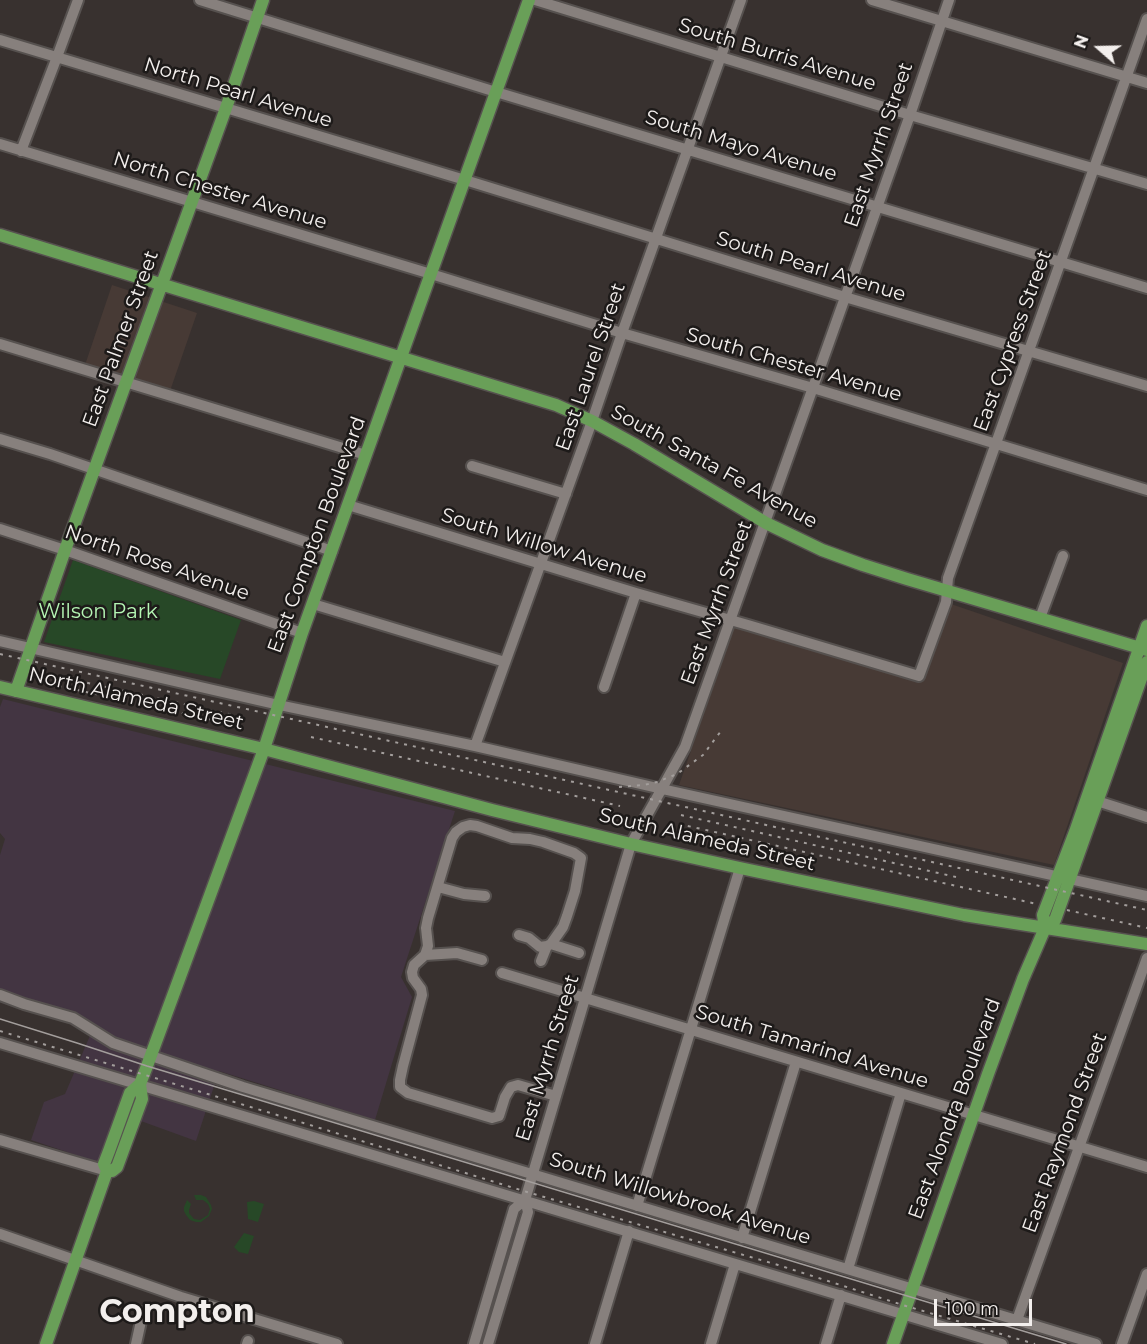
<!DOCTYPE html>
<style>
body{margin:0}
#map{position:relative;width:1147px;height:1344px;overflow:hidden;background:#38312f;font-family:Montserrat,sans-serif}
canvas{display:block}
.north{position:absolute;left:1069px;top:18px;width:60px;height:60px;-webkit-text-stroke:4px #1d1a19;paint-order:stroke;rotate:290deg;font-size:16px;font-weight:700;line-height:24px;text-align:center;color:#f3efed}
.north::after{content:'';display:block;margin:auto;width:21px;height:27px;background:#f3efed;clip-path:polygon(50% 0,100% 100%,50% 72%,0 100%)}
.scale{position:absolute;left:934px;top:1299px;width:98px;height:27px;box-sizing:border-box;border:3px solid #f3efed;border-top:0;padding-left:8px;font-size:18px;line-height:21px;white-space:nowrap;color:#f3efed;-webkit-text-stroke:4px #1d1a19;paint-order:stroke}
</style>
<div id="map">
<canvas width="1147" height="1344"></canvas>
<div class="north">N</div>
<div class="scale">100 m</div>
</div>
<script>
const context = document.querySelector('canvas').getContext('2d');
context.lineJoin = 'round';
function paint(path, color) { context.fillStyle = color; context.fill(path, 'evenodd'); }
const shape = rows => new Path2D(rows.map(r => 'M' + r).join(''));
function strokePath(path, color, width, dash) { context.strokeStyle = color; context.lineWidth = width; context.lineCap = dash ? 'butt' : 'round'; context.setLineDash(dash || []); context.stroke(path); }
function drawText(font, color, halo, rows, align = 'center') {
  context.font = font + ' Montserrat,sans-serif'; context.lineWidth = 5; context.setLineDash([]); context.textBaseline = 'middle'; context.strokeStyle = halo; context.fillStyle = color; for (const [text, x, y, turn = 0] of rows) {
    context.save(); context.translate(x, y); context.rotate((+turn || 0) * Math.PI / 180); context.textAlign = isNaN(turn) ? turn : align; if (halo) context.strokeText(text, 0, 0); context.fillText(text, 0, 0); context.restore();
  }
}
paint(shape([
 [3,699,455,811,401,977,412,997,375,1120,219,1071,196,1141,116,1112,99,1160,97,1162,31,1140,44,1102,65,1094,95,1024,0,990,0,855,5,839,0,833,0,707]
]), '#433542');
paint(shape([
 [112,285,197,313,170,391,85,365],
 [951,604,1123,663,1054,865,679,785,735,625,925,674]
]), '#473a35');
paint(shape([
 [73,560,241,620,220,679,44,642],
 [194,1195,201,1195,206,1197,211,1205,212,1209,209,1216,201,1222,196,1222,190,1220,186,1215,184,1211,184,1207,187,1200,191,1204,189,1210,189,1213,194,1219,200,1220,208,1215,210,1209,208,1204,203,1200,196,1200],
 [254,1201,264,1204,258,1222,248,1219,247,1202],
 [244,1233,254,1236,248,1254,239,1252,234,1247]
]), '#274827');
const minor = shape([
 [200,0,496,92,1147,288],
 [535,0,910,115,1147,184],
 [872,0,1147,83],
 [0,40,465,180,845,297,1147,386],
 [0,144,431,274,622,333,813,388,1147,490],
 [21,151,57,57,78,0],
 [0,344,366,455],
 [0,439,50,454,332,551],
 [472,466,566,494],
 [348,505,636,593,748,625,919,676,946,602,948,578,1147,19],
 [0,529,65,550,302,633],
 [313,604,505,662],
 [1040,618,1063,556],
 [0,641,279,705,475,746,662,789,1147,896],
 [604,687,636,593],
 [475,746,592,421,622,333,741,0],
 [1097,801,1147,817],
 [438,887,464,894,485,896],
 [519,935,529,938,540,947,547,946],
 [551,944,579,953],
 [425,955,457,953,482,960],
 [541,961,547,946,551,944,563,927,567,916,575,891,581,858,574,853,543,842,530,839,512,838,477,826,470,825,463,827,456,832,452,838,428,918,426,928,428,946,425,955,414,965,412,972,413,978,421,989,422,995,403,1066,400,1080,400,1087,408,1093,492,1118,499,1116,505,1097,511,1087,518,1085,556,1096],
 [502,973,1147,1167],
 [0,995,24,1004,73,1018,113,1043,243,1087,1096,1344],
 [0,1043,1002,1344],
 [0,1140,107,1171],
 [637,1206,740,868],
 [0,1234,181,1297,337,1344],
 [742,1238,796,1062],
 [848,1269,901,1093],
 [1017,1320,1147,958],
 [136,1344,143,1312],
 [247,1344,248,1341],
 [474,1344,514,1209,525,1200],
 [488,1344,528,1212,525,1200,631,844,685,747,910,115,949,0],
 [595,1344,629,1231],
 [711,1344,735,1264],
 [826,1344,841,1295],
 [1122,1344,1147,1274]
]);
const major = shape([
 [0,235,556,405,592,421,634,444,766,523,822,550,863,565,907,579,1147,650],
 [0,687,264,749,492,810,631,844,740,868,964,915,1147,944],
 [16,691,65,550,226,108,263,0],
 [1045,928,1055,920,1147,662],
 [107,1171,112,1171,117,1167,142,1099,140,1084,147,1066,264,749,302,633,529,0],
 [46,1344,107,1171,104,1164,109,1151,130,1093,140,1084],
 [893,1344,988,1074,1023,979,1045,928,1043,915,1075,832,1147,626]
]);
strokePath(minor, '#56514f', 14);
strokePath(major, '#56514f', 15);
strokePath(minor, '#87807d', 10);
strokePath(major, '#699f58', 12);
strokePath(shape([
 [0,1019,77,1043,147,1066,1066,1344]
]), '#a39e9c', 1.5);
strokePath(shape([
 [0,654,1147,910],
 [52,675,233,715],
 [50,684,231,724],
 [311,737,620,806],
 [619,787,644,785,657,782,677,774,703,755,721,731],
 [681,815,956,877],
 [679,824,1037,904],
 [1067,910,1147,928],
 [0,1031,310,1125,527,1192,778,1265,906,1306,1035,1344]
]), '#a39e9c', 2, [3, 6]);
drawText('20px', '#f3efed', '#1d1a19', [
 ["South Burris Avenue",777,55,17],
 ["North Pearl Avenue",238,93,17],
 ["East Myrrh Street",879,145,-71],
 ["South Mayo Avenue",741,146,17],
 ["North Chester Avenue",220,191,17],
 ["South Pearl Avenue",811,267,17],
 ["East Palmer Street",121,339,-70],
 ["East Cypress Street",1013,341,-70],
 ["South Chester Avenue",794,365,16],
 ["East Laurel Street",591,367,-71],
 ["South Santa Fe Avenue",714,467,29],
 ["East Compton Boulevard",317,535,-70],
 ["South Willow Avenue",544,546,17],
 ["North Rose Avenue",157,563,19],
 ["East Myrrh Street",717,603,-70],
 ["North Alameda Street",136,699,13],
 ["South Alameda Street",707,840,13],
 ["South Tamarind Avenue",812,1047,17],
 ["East Myrrh Street",548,1058,-73],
 ["East Alondra Boulevard",955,1109,-70],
 ["East Raymond Street",1065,1133,-70],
 ["South Willowbrook Avenue",680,1199,17]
]);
drawText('20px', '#b5f6b4', '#1d1a19', [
 ["Wilson Park",98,612]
]);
drawText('bold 32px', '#f3efed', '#1d1a19', [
 ["Compton",177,1313]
]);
</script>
